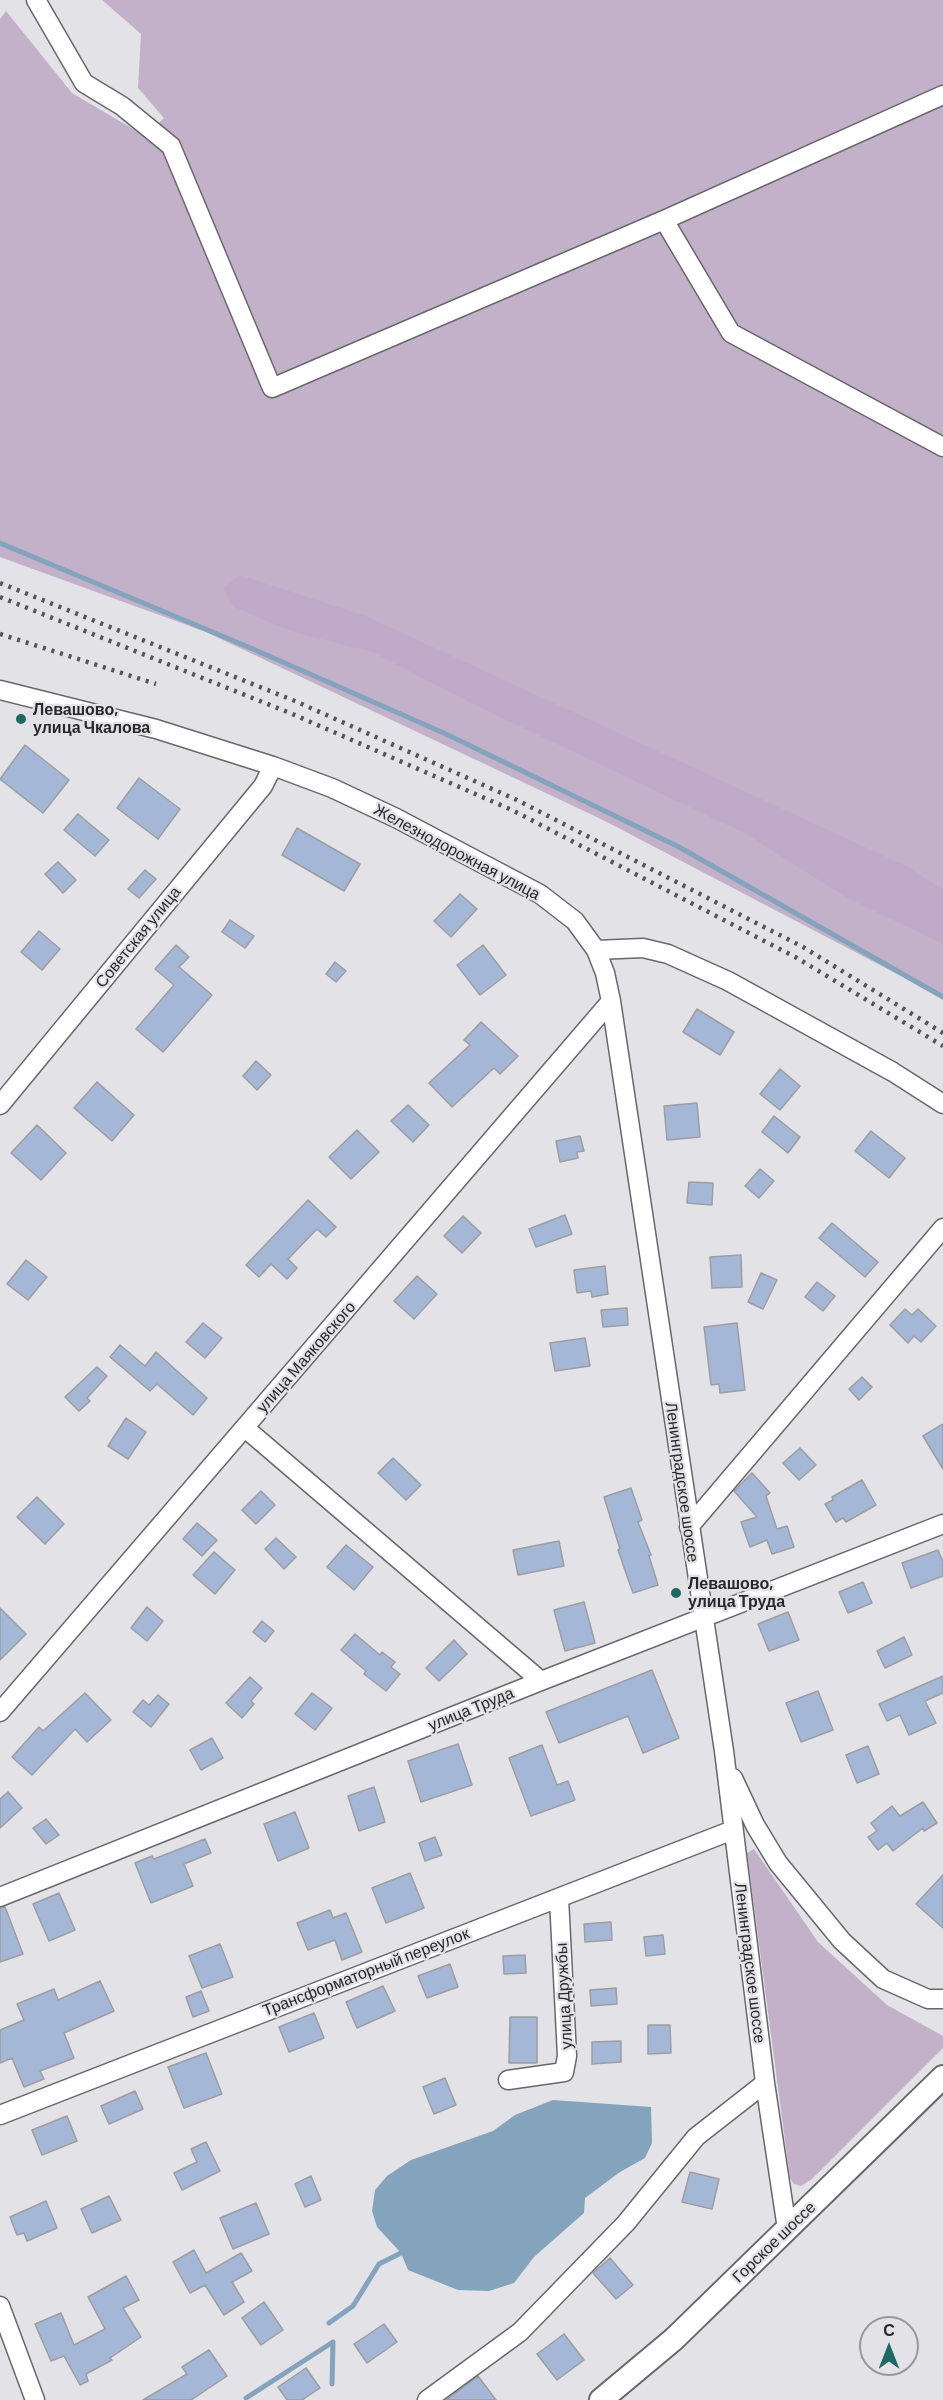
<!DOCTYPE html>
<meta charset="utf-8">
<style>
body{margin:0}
#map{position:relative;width:943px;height:2400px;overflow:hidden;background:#e2e2e7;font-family:Barlow,sans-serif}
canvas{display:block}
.north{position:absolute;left:859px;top:2316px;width:60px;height:60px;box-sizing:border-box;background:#e2e2e7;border:2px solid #98989b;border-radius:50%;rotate:0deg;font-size:16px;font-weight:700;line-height:24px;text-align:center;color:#28282a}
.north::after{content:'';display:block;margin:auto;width:21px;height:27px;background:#1e6963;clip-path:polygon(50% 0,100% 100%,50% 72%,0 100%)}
</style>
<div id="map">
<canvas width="943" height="2400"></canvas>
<div class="north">С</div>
</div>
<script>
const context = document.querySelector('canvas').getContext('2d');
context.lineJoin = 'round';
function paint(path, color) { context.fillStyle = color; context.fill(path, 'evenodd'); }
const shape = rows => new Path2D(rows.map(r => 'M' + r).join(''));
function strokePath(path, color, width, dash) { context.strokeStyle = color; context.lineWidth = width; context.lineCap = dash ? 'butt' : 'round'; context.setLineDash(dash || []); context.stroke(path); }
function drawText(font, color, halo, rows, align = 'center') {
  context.font = font + ' Barlow,sans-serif'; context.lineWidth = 4.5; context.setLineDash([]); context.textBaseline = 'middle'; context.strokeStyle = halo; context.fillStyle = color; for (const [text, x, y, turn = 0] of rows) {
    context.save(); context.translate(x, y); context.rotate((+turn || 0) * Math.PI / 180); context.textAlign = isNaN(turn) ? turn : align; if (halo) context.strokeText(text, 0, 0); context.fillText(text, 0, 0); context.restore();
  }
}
paint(shape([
 [102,0,943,0,943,998,605,821,206,632,0,557,0,19,6,11,72,93,145,136,164,118,138,88,141,34],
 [754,1849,818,1942,887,2005,943,2036,943,2048,812,2179,801,2186,794,2184,790,2178,747,1853]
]), '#c3b1c9');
paint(shape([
 [240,575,366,616,906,866,943,890,943,944,847,898,746,834,475,705,372,652,293,632,234,607,223,588]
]), '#c0aac9');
paint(shape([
 [553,2100,651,2107,652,2143,645,2158,620,2172,585,2198,584,2213,534,2257,514,2283,489,2291,458,2290,408,2270,401,2253,377,2227,372,2211,375,2190,387,2176,411,2160,493,2131,515,2115]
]), '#84a3bc');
strokePath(shape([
 [0,543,253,649,446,734,679,847,943,997],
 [329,2323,353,2306,379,2264,401,2253],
 [332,2384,333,2342],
 [246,2398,333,2342]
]), '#84a3bc', 5);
const building = shape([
 [25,745,69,780,43,813,0,779,25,745],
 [139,778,180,809,158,839,117,808,139,778],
 [78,814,109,840,95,856,64,830,78,814],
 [297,828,360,864,344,891,282,855,297,828],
 [58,862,76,880,63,893,45,874,58,862],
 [145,870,156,879,139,898,128,889,145,870],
 [460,894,477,909,451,937,434,921,460,894],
 [230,920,254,936,245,948,222,932,230,920],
 [39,931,60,949,42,970,21,952,39,931],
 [176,945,189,957,179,967,212,995,163,1052,136,1029,174,985,155,969,176,945],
 [483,945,506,975,480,995,457,965,483,945],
 [335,962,346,971,336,982,326,974,335,962],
 [697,1009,734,1032,720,1055,683,1032,697,1009],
 [481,1022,518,1056,500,1074,494,1068,452,1107,429,1083,470,1045,464,1040,481,1022],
 [256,1061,271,1075,257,1090,243,1076,256,1061],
 [780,1069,800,1086,780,1110,760,1094,780,1069],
 [97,1082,134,1115,112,1141,74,1108,97,1082],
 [697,1103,700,1137,667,1140,664,1106,697,1103],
 [408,1105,429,1125,413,1142,391,1121,408,1105],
 [774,1116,800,1137,788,1153,762,1132,774,1116],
 [37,1125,66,1153,41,1180,11,1153,37,1125],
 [357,1130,379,1152,351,1179,329,1157,357,1130],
 [871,1131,905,1158,889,1178,855,1151,871,1131],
 [580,1136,584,1151,577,1152,578,1158,560,1162,556,1141,580,1136],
 [760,1169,774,1181,759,1198,745,1186,760,1169],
 [689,1182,713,1183,712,1205,687,1203,689,1182],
 [308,1200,336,1227,326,1237,317,1229,288,1259,297,1268,287,1279,271,1264,259,1277,246,1265,308,1200],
 [565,1215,572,1234,536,1247,529,1229,565,1215],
 [463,1216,481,1233,462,1253,444,1236,463,1216],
 [832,1223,878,1262,865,1277,819,1238,832,1223],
 [741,1255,742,1287,712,1288,710,1257,741,1255],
 [26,1260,47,1277,28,1300,7,1284,26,1260],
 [605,1266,608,1294,592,1297,591,1291,577,1293,574,1270,605,1266],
 [761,1273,777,1280,763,1309,748,1302,761,1273],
 [417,1276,437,1294,414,1319,394,1301,417,1276],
 [817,1282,835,1296,823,1311,805,1297,817,1282],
 [627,1308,628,1325,603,1327,601,1310,627,1308],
 [905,1309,912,1315,918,1309,936,1326,921,1342,914,1336,908,1343,890,1325,905,1309],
 [203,1323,222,1338,205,1358,186,1342,203,1323],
 [737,1323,745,1390,720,1393,719,1384,711,1385,704,1327,737,1323],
 [585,1338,590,1366,555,1371,550,1343,585,1338],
 [120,1345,145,1366,156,1352,207,1398,193,1415,157,1384,150,1391,110,1357,120,1345],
 [97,1367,107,1376,87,1398,90,1401,79,1411,65,1397,97,1367],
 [862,1377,872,1387,859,1400,849,1389,862,1377],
 [126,1418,146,1432,128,1459,108,1446,126,1418],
 [943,1424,943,1469,923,1436,943,1424],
 [800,1448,816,1465,799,1480,783,1463,800,1448],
 [393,1458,421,1485,406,1500,378,1473,393,1458],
 [752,1473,770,1493,766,1496,777,1529,787,1526,794,1547,772,1554,767,1540,750,1547,741,1522,757,1517,734,1491,752,1473],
 [862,1480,876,1505,846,1522,843,1518,836,1522,825,1504,833,1500,832,1497,862,1480],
 [631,1488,642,1520,638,1522,651,1555,649,1556,658,1585,633,1593,618,1550,620,1549,604,1497,631,1488],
 [261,1491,275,1505,256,1524,242,1510,261,1491],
 [37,1497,64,1524,45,1544,17,1517,37,1497],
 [197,1523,217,1540,202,1556,183,1539,197,1523],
 [276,1538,296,1557,284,1569,265,1549,276,1538],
 [559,1541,564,1566,518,1575,513,1550,559,1541],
 [346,1545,373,1567,354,1590,327,1567,346,1545],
 [938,1550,943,1562,943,1576,911,1588,902,1563,938,1550],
 [214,1552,235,1570,215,1594,193,1575,214,1552],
 [863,1582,872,1603,848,1613,839,1592,863,1582],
 [584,1602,595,1643,565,1651,554,1610,584,1602],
 [147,1607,163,1621,147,1641,131,1628,147,1607],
 [0,1608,26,1634,0,1660,0,1608],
 [788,1612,799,1640,769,1651,758,1624,788,1612],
 [262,1621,274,1631,265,1642,253,1632,262,1621],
 [355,1634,380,1655,382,1652,395,1662,391,1667,400,1674,386,1691,364,1674,366,1671,341,1650,355,1634],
 [904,1637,912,1655,885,1668,877,1651,904,1637],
 [454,1640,467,1654,439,1681,426,1668,454,1640],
 [652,1670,679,1738,643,1753,628,1716,559,1743,546,1712,652,1670],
 [943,1676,943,1693,925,1701,936,1723,909,1735,900,1715,887,1721,879,1704,943,1676],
 [250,1677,262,1688,251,1701,254,1704,242,1718,226,1703,250,1677],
 [818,1691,833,1730,801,1742,786,1703,818,1691],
 [85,1693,111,1720,87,1742,75,1729,32,1775,12,1757,39,1727,43,1731,85,1693],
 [312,1693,332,1708,315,1730,295,1714,312,1693],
 [158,1695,169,1704,151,1727,133,1712,143,1700,149,1705,158,1695],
 [212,1738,223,1758,201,1770,190,1750,212,1738],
 [458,1744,472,1785,421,1802,408,1761,458,1744],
 [542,1745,557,1785,568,1781,575,1800,531,1816,509,1758,542,1745],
 [868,1746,879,1774,857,1783,846,1755,868,1746],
 [374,1787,385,1822,359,1831,348,1796,374,1787],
 [8,1792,22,1808,0,1828,0,1799,8,1792],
 [923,1802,937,1823,924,1831,923,1828,893,1851,887,1843,878,1850,868,1837,877,1831,871,1823,892,1806,900,1816,923,1802],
 [295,1812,309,1848,278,1861,264,1824,295,1812],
 [46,1819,59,1835,46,1844,33,1828,46,1819],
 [435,1837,442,1855,425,1861,419,1843,435,1837],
 [205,1839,211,1853,184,1864,193,1886,151,1903,135,1863,152,1856,154,1859,205,1839],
 [410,1873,424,1908,386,1923,372,1888,410,1873],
 [943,1875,943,1928,916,1904,943,1875],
 [59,1893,75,1930,49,1941,33,1904,59,1893],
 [5,1907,23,1954,0,1962,0,1908,5,1907],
 [330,1910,333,1918,346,1913,362,1952,342,1960,335,1940,308,1950,297,1923,330,1910],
 [611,1922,612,1940,585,1942,584,1924,611,1922],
 [663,1935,665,1954,646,1956,644,1937,663,1935],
 [220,1944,233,1977,202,1988,189,1956,220,1944],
 [525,1955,526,1973,504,1974,503,1956,525,1955],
 [450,1964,458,1987,427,1998,418,1976,450,1964],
 [100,1981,114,2011,64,2033,74,2058,40,2071,44,2079,24,2087,12,2058,0,2063,0,2030,24,2020,17,2004,54,1989,58,2000,100,1981],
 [383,1986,395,2011,357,2028,346,2002,383,1986],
 [616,1988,617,2004,591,2006,590,1990,616,1988],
 [201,1991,209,2011,193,2017,186,1997,201,1991],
 [314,2013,324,2038,289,2052,279,2027,314,2013],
 [510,2017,537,2017,537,2063,509,2063,510,2017],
 [648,2025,670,2025,671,2053,648,2054,648,2025],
 [621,2041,621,2062,592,2064,592,2042,621,2041],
 [206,2053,222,2094,184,2108,168,2067,206,2053],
 [445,2078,456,2105,434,2114,423,2087,445,2078],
 [135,2091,143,2109,109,2124,101,2106,135,2091],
 [67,2116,77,2141,42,2155,32,2130,67,2116],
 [206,2142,220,2171,182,2190,174,2173,197,2162,191,2149,206,2142],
 [690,2172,719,2179,712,2209,682,2202,690,2172],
 [311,2176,321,2200,305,2207,295,2184,311,2176],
 [109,2196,121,2220,92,2233,81,2209,109,2196],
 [46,2201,57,2228,27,2241,24,2233,17,2235,10,2217,46,2201],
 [256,2203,269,2234,233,2249,220,2218,256,2203],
 [194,2250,206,2273,241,2253,252,2271,232,2282,244,2302,224,2315,205,2285,190,2293,173,2262,194,2250],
 [610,2258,633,2285,616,2299,593,2273,610,2258],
 [126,2276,139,2300,123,2308,141,2337,110,2358,112,2360,86,2374,88,2381,80,2385,64,2356,51,2361,35,2324,61,2313,74,2345,105,2329,88,2297,126,2276],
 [264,2302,283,2330,261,2345,242,2318,264,2302],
 [384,2324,397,2342,367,2363,354,2344,384,2324],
 [564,2334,584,2360,557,2380,537,2354,564,2334],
 [209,2350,227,2376,191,2400,143,2400,187,2374,182,2367,209,2350],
 [306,2368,320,2388,302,2400,287,2400,278,2387,306,2368],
 [478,2376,496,2400,446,2400,478,2376]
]);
paint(building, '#a5b7d7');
strokePath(building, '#9c9ea2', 1.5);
const minor = shape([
 [36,0,84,83,122,106,171,146,272,388,664,220,943,95],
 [664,220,731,333,943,447],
 [0,690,156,729,273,766,332,788,396,818,540,894,575,921,596,950,605,973,611,1001,724,1751,765,2083,787,2229],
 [596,950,643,948,668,954,728,981,893,1072,943,1104],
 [0,1105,263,786,273,766],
 [245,1428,541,1681],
 [689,1527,943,1228],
 [0,1712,611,1001],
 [733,1778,755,1825,778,1863,842,1941,883,1979,928,1999,943,1999],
 [0,1897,541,1681,943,1524],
 [508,2080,564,2072,567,2056,559,1898],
 [0,2115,733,1830],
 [0,2306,35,2400],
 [427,2400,520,2332,626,2223,696,2137,765,2083]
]);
const major = shape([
 [601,2400,674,2339,943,2077]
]);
strokePath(minor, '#68686c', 21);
strokePath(major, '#68686c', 26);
strokePath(minor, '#fff', 18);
strokePath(major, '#fff', 22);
strokePath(shape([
 [0,583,295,701,517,800,803,947,943,1033],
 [0,597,290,713,512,810,797,958,943,1046],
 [0,634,156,684]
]), '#545457', 4.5, [3, 6]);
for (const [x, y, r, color] of [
 [21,719,6,"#1e6963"],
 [676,1593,6,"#1e6963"]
]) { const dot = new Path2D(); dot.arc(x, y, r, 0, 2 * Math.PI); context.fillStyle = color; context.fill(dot); strokePath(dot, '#e2e2e7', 2); }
drawText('bold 16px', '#28282a', '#e2e2e7', [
 ["Левашово,",33,710],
 ["улица Чкалова",33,728],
 ["Левашово,",688,1584],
 ["улица Труда",688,1602]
], 'left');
drawText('16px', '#28282a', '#e2e2e7', [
 ["Железнодорожная улица",457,852,28],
 ["Советская улица",138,937,-51],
 ["улица Маяковского",306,1357,-49],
 ["Ленинградское шоссе",682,1482,82],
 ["улица Труда",471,1709,-22],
 ["Ленинградское шоссе",750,1963,83],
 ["Трансформаторный переулок",366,1972,-21],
 ["улица Дружбы",564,1996,-93],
 ["Горское шоссе",774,2242,-44]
]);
</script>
